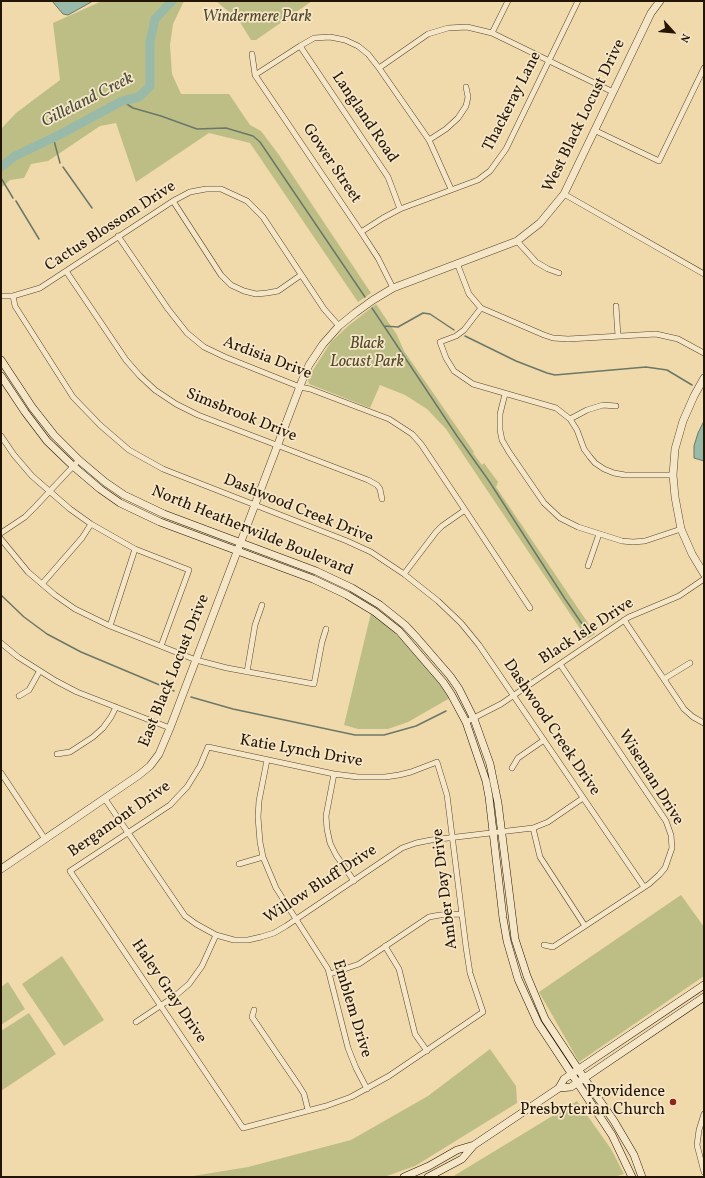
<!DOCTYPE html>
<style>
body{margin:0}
#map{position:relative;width:705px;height:1178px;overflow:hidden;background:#f0d9aa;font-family:Vollkorn,serif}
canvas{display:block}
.frame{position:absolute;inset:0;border:2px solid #241503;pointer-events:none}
.north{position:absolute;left:653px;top:12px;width:40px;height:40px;-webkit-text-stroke:3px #f5e6c8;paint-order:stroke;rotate:117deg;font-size:11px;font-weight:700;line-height:16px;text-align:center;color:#241503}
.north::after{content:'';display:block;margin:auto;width:14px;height:18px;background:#241503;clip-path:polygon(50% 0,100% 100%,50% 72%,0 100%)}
</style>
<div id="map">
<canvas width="705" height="1178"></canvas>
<div class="frame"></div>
<div class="north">N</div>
</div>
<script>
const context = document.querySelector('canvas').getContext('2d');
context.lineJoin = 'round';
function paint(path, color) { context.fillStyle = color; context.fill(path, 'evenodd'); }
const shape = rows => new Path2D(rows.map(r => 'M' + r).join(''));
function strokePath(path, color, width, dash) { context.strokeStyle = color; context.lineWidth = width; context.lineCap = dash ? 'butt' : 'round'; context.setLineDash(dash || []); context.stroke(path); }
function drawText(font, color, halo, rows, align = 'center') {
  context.font = font + ' Vollkorn,serif'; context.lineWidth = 3.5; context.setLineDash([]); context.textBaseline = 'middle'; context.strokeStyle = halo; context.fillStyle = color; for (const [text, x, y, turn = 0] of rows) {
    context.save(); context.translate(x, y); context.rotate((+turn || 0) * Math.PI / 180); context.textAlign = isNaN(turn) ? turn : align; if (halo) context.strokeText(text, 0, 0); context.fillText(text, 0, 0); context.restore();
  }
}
paint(shape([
 [102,1,185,1,183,3,173,24,170,45,172,74,181,94,229,94,250,125,261,131,279,155,371,293,358,302,250,143,209,133,136,182,116,123,100,126,48,161,31,164,24,178,10,180,1,188,1,129,16,113,60,80,53,23],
 [216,1,312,1,256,40,251,40,235,14,229,12],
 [376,304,397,335,404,351,474,452,473,453,482,465,484,463,498,482,496,487,590,626,595,634,587,639,446,429,427,409,405,395,380,385,370,408,309,384,308,379,313,370,331,342,348,326],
 [371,613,386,625,418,655,434,676,450,698,408,722,388,729,358,729,344,725],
 [681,895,704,927,704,976,579,1062,539,992],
 [62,956,104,1020,64,1046,22,984],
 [8,982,25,1009,1,1025,1,987],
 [29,1013,56,1054,1,1091,1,1031],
 [490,1049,516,1086,517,1103,415,1166,384,1177,187,1177,248,1167,351,1140,428,1096],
 [577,1101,611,1149,624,1174,614,1177,452,1177]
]), '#bdbe86');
const water = shape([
 [52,1,93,1,68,15,63,14,52,1],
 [704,421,704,461,694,458,694,446,698,433,704,421]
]);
paint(water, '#9abaa9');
strokePath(water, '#6b7867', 1);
strokePath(shape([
 [122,101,133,108,161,116,197,129,226,128,253,136,260,142,365,297],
 [53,137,60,163],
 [63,167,92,208],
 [1,178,13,198],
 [16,201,39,239],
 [372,308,457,436,489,481,565,599,589,634],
 [384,326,398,327,423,313,430,314,454,330],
 [465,336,516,361,547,373,555,375,646,367,667,370,692,385],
 [1,595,24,617,47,634,81,652,174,691],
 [191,697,233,709,355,735,384,735,416,726,446,711]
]), '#6b7867', 1.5);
strokePath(shape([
 [1,167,15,156,59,135,122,101,139,97,150,86,150,42,155,19,172,1]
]), '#9abaa9', 9);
const minor = shape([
 [492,33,508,1],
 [300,46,388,177,400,209],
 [252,54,255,75,361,232,378,258,393,288],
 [379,68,428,34,448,28,467,27,492,33,613,92],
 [255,75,300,46,314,38,330,37,345,40,358,46,368,54,379,68,429,140,451,189],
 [596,131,659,161,704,68],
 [429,140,446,129,458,118,466,106,468,97,466,87],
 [564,194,704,274],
 [173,201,221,275,231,285,244,291,256,294,267,293,278,291,301,275],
 [361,232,383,218,400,209,478,180,490,171,506,149,578,1],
 [118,236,168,309,187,333,204,347,225,357,300,387,310,389,389,419,412,434,421,444,465,510,530,608],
 [517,241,536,262,548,269,559,273],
 [457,263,469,294,481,308,544,335,553,338,568,339,656,334,678,339,704,353],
 [66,271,126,360,140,376,155,390,176,404,198,415,368,480,377,485,380,489,382,499],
 [1,296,13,296,40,288,173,201,190,192,206,189,221,189,247,201,263,217,324,309,339,326],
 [13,296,15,306,73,397,100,425,129,450,163,469,347,541,371,552,404,574,438,601,461,623,479,645,644,887],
 [616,306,618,336],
 [481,308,464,330,456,336,440,342,446,358,454,371,473,384,556,408,570,419,577,430,584,449,590,457,595,463,604,469,614,473,625,475,673,475],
 [505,394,500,414,500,430,502,440,509,452,544,503,560,518,578,527,622,541,633,542,645,541,681,529],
 [570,419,587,410,603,405,616,406],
 [1,436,14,455,32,476,70,509,91,524,135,549,189,570,161,646],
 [1,533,25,517,35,507,79,460],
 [1,539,28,572,55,595,75,609,110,626,196,660,227,668,314,684,322,642,326,629],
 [588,566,599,534],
 [404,574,436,532,442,526,465,510],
 [42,584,82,538,91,524],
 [624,620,684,709,693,717,704,723],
 [110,626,135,549],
 [1,643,18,657,56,681,77,692,170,728],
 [247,672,255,625,262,605],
 [664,679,690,663],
 [19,696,29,690,39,672],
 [466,722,501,704,629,617,679,596,704,579],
 [208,747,334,774,358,777,385,777,399,775,411,772,437,762,447,795,466,947,470,973,483,1012,389,1076,351,1097,326,1106,243,1128,70,871,170,805,187,787,200,766,208,747],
 [57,754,70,752,93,737,103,728,111,717,116,707],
 [267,760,259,801,258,817,260,842,263,857,276,888,328,969,348,1048,356,1068,367,1089],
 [512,768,518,758,544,740],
 [1,773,45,839],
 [334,774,326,816,327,829,330,843,336,855,354,881],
 [105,799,185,916,196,924,216,935,234,940,248,940,261,937,274,933,286,926,402,848,416,843,431,840,533,828,548,822,583,798],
 [533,828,540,857,585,926],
 [239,864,263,857],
 [544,945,553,947,649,884,659,875,665,868,672,848,671,835,666,821,560,664],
 [385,946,399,969,415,1034,427,1051],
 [330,974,359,964,429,917,440,915,461,914],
 [254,1010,252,1017,299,1086,304,1094,308,1110],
 [136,1022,175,996,189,984,202,966,216,935],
 [704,1114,699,1130,697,1145,704,1172]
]);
const tertiary = shape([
 [704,378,694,396,683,421,675,449,673,475,675,497,681,529,692,554,704,574],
 [1,869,139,775,150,766,159,754,170,728,302,381,309,365,323,344,339,326,355,313,373,300,393,288,517,241,540,223,564,194,651,13,660,1]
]);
const secondary = shape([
 [1,360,32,407,54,435,79,460,105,482,124,495,164,514,316,571,352,588,380,605,405,625,418,639,450,676,459,689,474,719,490,764,498,803,515,939,527,976,545,1019,584,1078,614,1121,634,1155,642,1177],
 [1,376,25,412,47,441,73,466,100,489,120,503,160,522,313,579,347,595,375,612,399,631,443,682,451,694,466,722,486,781,489,797,503,918,507,941,518,979,538,1023,612,1135,632,1177],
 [559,1088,571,1087,704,997],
 [404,1177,429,1166,457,1150,474,1145],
 [428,1177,462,1159,474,1145,559,1088,564,1079,704,985]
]);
strokePath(minor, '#57462d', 6);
strokePath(tertiary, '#57462d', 8);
strokePath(secondary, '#241503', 8);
strokePath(minor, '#f5e6c8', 5);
strokePath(tertiary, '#f5e6c8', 7);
strokePath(secondary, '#f5e6c8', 7);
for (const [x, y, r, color] of [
 [673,1102,4,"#8f2418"]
]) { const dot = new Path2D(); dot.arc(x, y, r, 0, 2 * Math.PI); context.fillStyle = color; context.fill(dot); strokePath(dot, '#f5e6c8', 1.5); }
drawText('italic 16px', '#52482a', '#f5e6c8', [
 ["Windermere Park",257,18],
 ["Black",367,345],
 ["Locust Park",367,363]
]);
drawText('16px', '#241503', '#f5e6c8', [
 ["Thackeray Lane",513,102,-63],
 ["West Black Locust Drive",585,116,-64],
 ["Langland Road",364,118,56],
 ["Gower Street",331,164,56],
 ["Cactus Blossom Drive",111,227,-33],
 ["Ardisia Drive",267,359,21],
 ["Simsbrook Drive",241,416,22],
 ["Dashwood Creek Drive",298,510,22],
 ["North Heatherwilde Boulevard",252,532,22],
 ["Black Isle Drive",587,632,-33],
 ["East Black Locust Drive",175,671,-68],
 ["Dashwood Creek Drive",551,728,56],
 ["Katie Lynch Drive",301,752,10],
 ["Wiseman Drive",650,778,58],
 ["Bergamont Drive",120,820,-35],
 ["Willow Bluff Drive",321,885,-33],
 ["Amber Day Drive",446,889,-97],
 ["Haley Gray Drive",168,992,56],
 ["Emblem Drive",351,1009,73]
]);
drawText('16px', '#241503', '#f5e6c8', [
 ["Providence",665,1093],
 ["Presbyterian Church",665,1111]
], 'right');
drawText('italic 17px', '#4d4f3d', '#f5e6c8', [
 ["Gilleland Creek",88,101,-27]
]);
</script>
